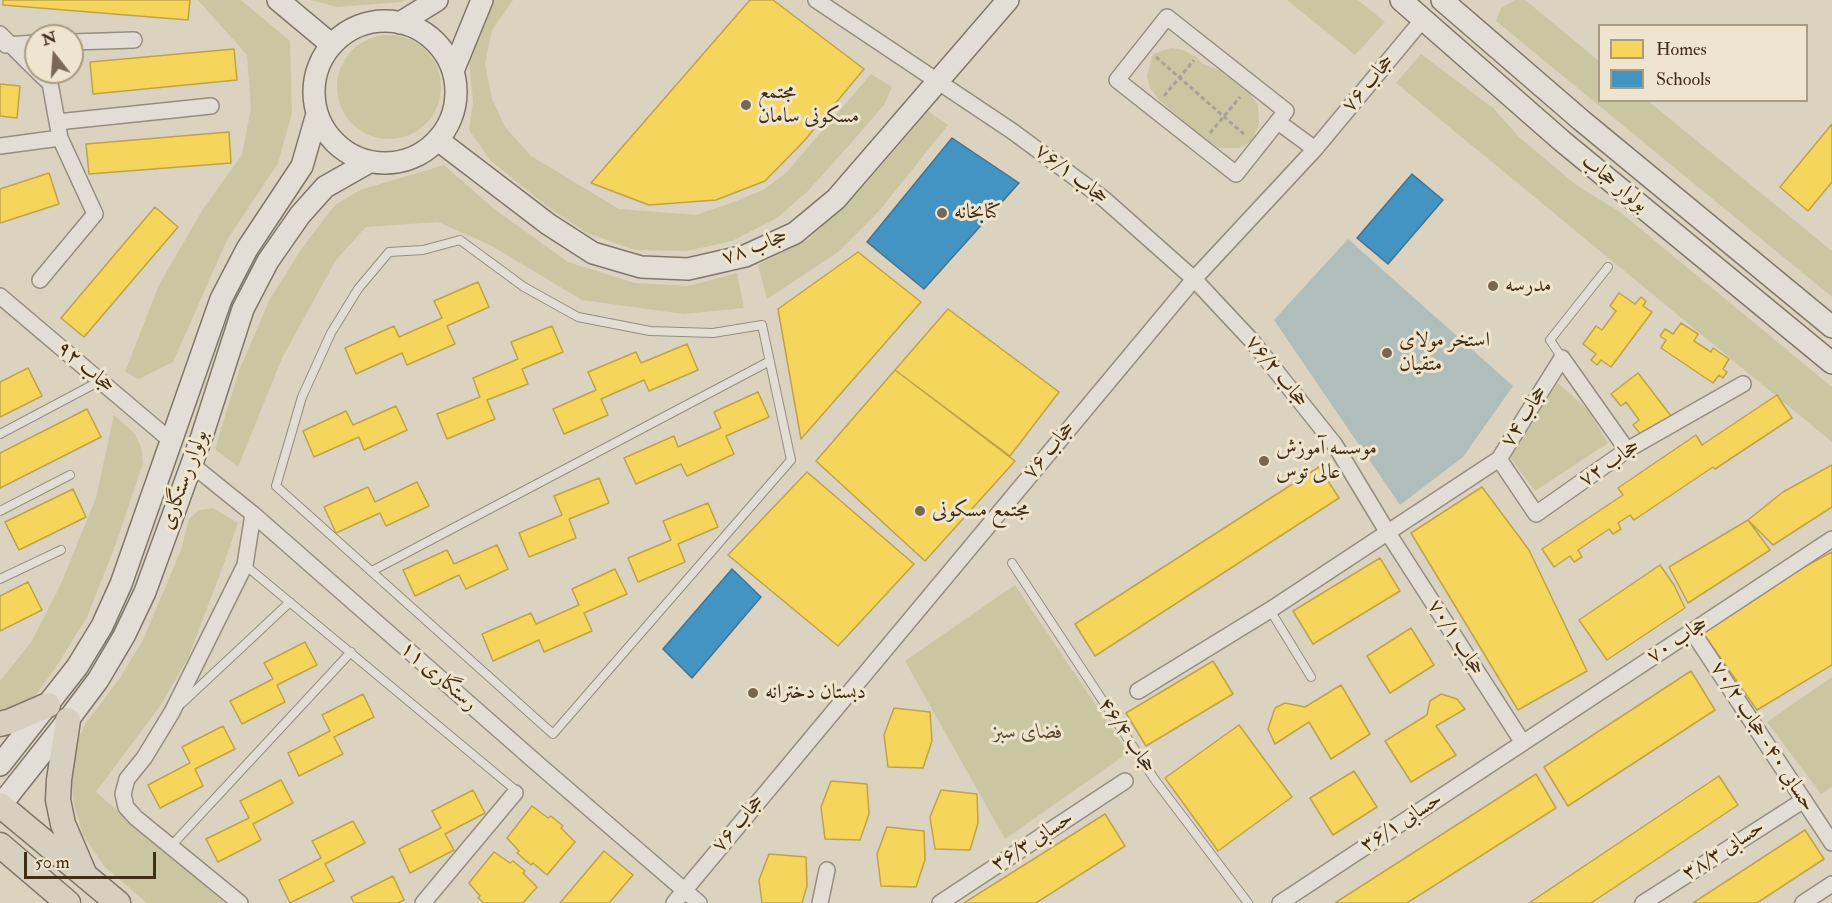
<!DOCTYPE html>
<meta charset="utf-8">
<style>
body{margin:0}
#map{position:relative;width:1832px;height:903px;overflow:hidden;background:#dbd2bf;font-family:"IM FELL Double Pica",serif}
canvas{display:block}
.legend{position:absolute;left:1598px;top:24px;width:210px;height:78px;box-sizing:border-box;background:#efe4ce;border:2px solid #aa9b84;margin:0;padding:8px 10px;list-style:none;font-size:18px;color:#422d16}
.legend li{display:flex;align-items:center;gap:12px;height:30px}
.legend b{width:30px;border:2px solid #aa9b84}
.north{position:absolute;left:24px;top:24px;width:60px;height:60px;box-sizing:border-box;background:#efe4ce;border:2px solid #aa9b84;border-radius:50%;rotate:343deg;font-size:16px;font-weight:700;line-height:24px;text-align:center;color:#422d16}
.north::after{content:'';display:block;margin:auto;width:21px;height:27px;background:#786751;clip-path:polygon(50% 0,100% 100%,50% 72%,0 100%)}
.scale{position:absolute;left:24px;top:852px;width:132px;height:27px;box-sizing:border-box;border:3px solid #422d16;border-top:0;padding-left:8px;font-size:18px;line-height:21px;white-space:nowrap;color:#422d16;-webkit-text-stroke:4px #efe4ce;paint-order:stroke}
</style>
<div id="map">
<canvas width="1832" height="903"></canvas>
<ul class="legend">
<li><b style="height:16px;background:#f6d55c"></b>Homes</li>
<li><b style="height:16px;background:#4393c3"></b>Schools</li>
</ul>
<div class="north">N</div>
<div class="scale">50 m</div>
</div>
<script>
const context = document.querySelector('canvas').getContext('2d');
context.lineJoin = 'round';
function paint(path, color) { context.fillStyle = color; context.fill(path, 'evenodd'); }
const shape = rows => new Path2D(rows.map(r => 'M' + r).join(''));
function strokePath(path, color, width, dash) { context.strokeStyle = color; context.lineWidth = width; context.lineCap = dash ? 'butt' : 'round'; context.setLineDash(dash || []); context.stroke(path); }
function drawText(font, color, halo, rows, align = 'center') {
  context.font = font + ' "IM FELL Double Pica",Amiri,serif'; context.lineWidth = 6; context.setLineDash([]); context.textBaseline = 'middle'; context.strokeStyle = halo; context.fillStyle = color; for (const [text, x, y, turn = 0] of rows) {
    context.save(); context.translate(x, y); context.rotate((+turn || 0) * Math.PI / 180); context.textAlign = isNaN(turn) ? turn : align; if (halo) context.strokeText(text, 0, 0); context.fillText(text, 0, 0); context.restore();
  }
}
paint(shape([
 [198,0,241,0,290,41,292,113,278,163,227,240,173,362,139,379,125,372,159,285,203,209,242,155,251,108,247,55],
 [311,0,405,0,402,2,337,7],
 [494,0,513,0,492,30,485,64,492,99,505,127,531,156,619,209,696,215,734,202,763,190,787,172,871,74,892,87,884,105,858,135,809,190,777,218,732,241,687,251,635,250,585,232,547,206,491,161,469,130,473,102,468,49,488,8],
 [1287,0,1358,0,1385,22,1355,55],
 [1515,0,1525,0,1599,61,1600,100,1648,101,1832,251,1832,297,1496,21,1501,8],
 '337 87a52 52 0 1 1 104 0a52 52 0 1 1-104 0Z',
 [1171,48,1183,50,1196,57,1203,64,1219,70,1247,89,1258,105,1259,124,1252,141,1239,148,1220,148,1204,139,1160,101,1150,88,1147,76,1153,54],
 [1421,54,1493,108,1519,137,1576,185,1620,212,1832,387,1832,442,1396,83],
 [928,111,948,125,879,211,838,252,767,299,758,265,809,239,864,186],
 [444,165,493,208,568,262,634,283,689,286,737,273,744,308,684,314,582,300,490,245,438,222,366,227,336,260,282,358,238,467,215,449,239,371,269,301,302,248,335,205,360,190],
 [1558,383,1587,409,1608,443,1535,491,1509,456],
 [114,415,135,434,141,447,143,463,115,546,87,617,56,667,33,699,0,718,0,681,32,641,60,586,96,498],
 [213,508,238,523,222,569,188,658,160,706,96,792,225,903,147,903,105,867,83,835,74,804,71,775,75,745,86,723,120,678,143,640,181,550,189,519,199,510],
 [1015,585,1128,753,1005,839,905,661],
 [1832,677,1832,787,1821,794,1767,722]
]), '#cac6a1');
paint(shape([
 [1348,239,1513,386,1463,457,1400,505,1274,320]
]), '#afbebb');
const homes = shape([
 [3,0,190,0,188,20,3,5,3,0],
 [750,0,773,0,864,69,804,141,765,181,716,200,649,205,591,183,750,0],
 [234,49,237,80,93,94,90,62,234,49],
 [0,84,20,86,17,118,0,116,0,84],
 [1832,124,1832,182,1808,211,1780,187,1832,124],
 [229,132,231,163,89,174,86,144,229,132],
 [49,173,59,204,0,223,0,189,49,173],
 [155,207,178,227,84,337,61,318,155,207],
 [858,252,921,302,801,439,778,309,858,252],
 [478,282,489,307,447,326,455,344,407,365,402,353,356,374,345,348,394,326,399,337,442,318,434,301,478,282],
 [1619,293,1635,304,1641,297,1646,301,1643,306,1652,312,1611,367,1601,360,1597,365,1591,360,1596,354,1583,344,1596,326,1602,330,1616,311,1610,306,1619,293],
 [948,309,1059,392,1010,456,895,370,948,309],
 [1681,323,1698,334,1694,341,1711,352,1713,348,1729,359,1723,369,1727,372,1723,378,1719,375,1713,383,1661,348,1666,340,1660,336,1665,329,1673,334,1681,323],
 [552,326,563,352,522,369,528,384,487,400,495,419,447,439,437,414,480,397,473,378,518,359,511,342,552,326],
 [687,344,698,370,649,391,644,380,601,399,608,415,564,434,553,409,596,390,588,372,636,352,641,363,687,344],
 [28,368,42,396,0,417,0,382,28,368],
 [895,370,1015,461,925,561,816,461,895,370],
 [1638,373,1671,416,1644,438,1633,425,1639,420,1626,402,1621,406,1611,394,1638,373],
 [758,392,769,417,726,436,734,454,687,476,681,464,636,484,624,458,674,436,678,447,721,428,714,412,758,392],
 [1777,395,1792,418,1715,469,1713,467,1634,520,1630,515,1618,523,1621,529,1613,534,1609,529,1578,550,1582,557,1574,562,1570,556,1554,567,1542,549,1623,495,1618,488,1696,435,1702,445,1777,395],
 [396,406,407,430,364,450,359,437,314,457,303,431,346,411,353,425,396,406],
 [87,409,101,437,0,488,0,453,87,409],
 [1832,465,1832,507,1773,545,1748,520,1783,492,1832,465],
 [1319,467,1339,498,1095,656,1075,624,1319,467],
 [807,472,914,564,838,646,728,555,807,472],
 [599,478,609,503,569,519,576,538,529,557,519,533,562,515,554,496,599,478],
 [417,482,429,506,386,526,380,513,336,533,324,507,368,487,375,502,417,482],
 [1482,487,1529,550,1587,671,1518,710,1411,533,1482,487],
 [73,489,86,517,19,550,5,522,73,489],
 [708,503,718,527,678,544,685,562,638,582,628,558,671,540,663,521,708,503],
 [1748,520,1770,550,1688,603,1669,567,1748,520],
 [497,545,508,569,466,589,459,575,415,596,403,570,447,550,454,564,497,545],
 [1832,552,1832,665,1757,710,1703,633,1788,576,1832,552],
 [1380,558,1400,591,1313,644,1293,611,1380,558],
 [1660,565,1674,585,1685,608,1607,660,1579,620,1660,565],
 [615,569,627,594,584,613,592,631,544,652,539,640,493,661,482,634,531,613,536,624,579,605,572,589,615,569],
 [28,582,42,610,0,631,0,596,28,582],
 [1411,628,1434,665,1390,693,1367,656,1411,628],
 [305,642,317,665,277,685,285,702,242,724,230,701,273,679,264,663,305,642],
 [1213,661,1233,694,1146,746,1126,713,1213,661],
 [1691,671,1715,710,1568,806,1544,767,1691,671],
 [1341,685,1370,734,1331,759,1309,722,1275,744,1268,729,1275,708,1285,703,1305,707,1341,685],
 [363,694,374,717,334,737,343,754,299,776,288,753,330,731,322,715,363,694],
 [1441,694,1457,699,1465,709,1436,726,1456,755,1411,782,1385,741,1427,715,1430,701,1441,694],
 [894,708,930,712,932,741,923,768,888,767,884,735,894,708],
 [1239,725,1292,797,1218,851,1165,778,1239,725],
 [223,726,235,749,195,769,203,786,160,808,148,785,190,763,182,747,223,726],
 [1354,771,1377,807,1333,835,1310,798,1354,771],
 [1536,774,1556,808,1407,903,1335,903,1536,774],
 [1719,776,1738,805,1591,903,1529,903,1719,776],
 [281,780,293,803,253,824,261,840,218,862,206,839,249,818,240,801,281,780],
 [831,781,867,784,869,814,860,840,825,839,821,807,831,781],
 [473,790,485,813,445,834,454,850,410,873,399,849,441,828,432,811,473,790],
 [941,790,977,794,978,823,970,850,935,849,930,817,941,790],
 [532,806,548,818,551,816,563,826,561,828,575,842,547,875,533,863,531,865,517,853,519,851,507,838,532,806],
 [1105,814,1125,846,1036,903,964,903,1105,814],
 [353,821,365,843,325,864,334,881,290,903,279,880,321,858,312,841,353,821],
 [887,827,924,831,925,860,916,887,881,886,877,854,887,827],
 [1805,830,1824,859,1757,903,1693,903,1805,830],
 [604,851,633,875,609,903,560,903,604,851],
 [494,852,510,863,513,861,525,871,523,873,537,887,523,903,484,903,478,898,480,896,469,883,494,852],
 [769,854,806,857,807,886,802,903,762,903,759,880,769,854],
 [393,876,404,900,398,903,354,903,351,897,393,876]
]);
paint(homes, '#f6d55c');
strokePath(homes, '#c0a347', 1.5);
const schools = shape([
 [952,138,1019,183,924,289,867,242,952,138],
 [1412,174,1443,200,1388,264,1357,238,1412,174],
 [732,569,761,597,692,678,663,649,732,569]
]);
paint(schools, '#4393c3');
strokePath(schools, '#43748f', 1.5);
const lane = shape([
 [460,240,524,287,578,317,650,331,713,333,762,325,791,460,553,734,276,486,302,397,331,333,358,289,389,252,423,250,460,240],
 [1562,358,1550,340,1608,267],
 [0,434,100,381],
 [0,511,70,475],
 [1012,563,1155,780,1248,903],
 [245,565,513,788,515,790,515,793],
 [372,571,770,361],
 [0,579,61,550],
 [1270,610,1311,677],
 [182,703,290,602],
 [171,846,351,652]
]);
const street = shape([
 [816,0,1012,131,1104,199,1194,279,1252,341,1335,445,1388,533,1523,743],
 [1167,17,1286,111,1236,174,1117,80,1167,17],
 [0,34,36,70],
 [72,42,134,40],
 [6,45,36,43],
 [38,72,50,83,60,138,95,214,40,280],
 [57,122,211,106],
 [1278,122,1315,149],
 [0,146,60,138],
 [0,296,170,440],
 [1499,459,1536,514,1627,450,1743,384],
 [191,464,253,514,539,765,699,903],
 [1692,631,1832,843],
 [1138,691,1270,610,1499,459,1562,358,1627,450],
 [240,903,136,818,126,807,123,794,127,779,144,758,172,712,245,565,253,514],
 [423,903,515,793],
 [674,903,1194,279,1315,149,1424,18],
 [820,903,827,870],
 [940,903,1125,781],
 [1280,903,1832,539],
 [1643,903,1804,800],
 [1803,903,1832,884]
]);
const secondary = shape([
 [278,0,332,45],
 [1401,0,1562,141,1832,363],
 [1442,0,1581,120,1832,327],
 '314 92a71 71 0 1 1 142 0a71 71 0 1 1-142 0Z',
 [400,23,437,0],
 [453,71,482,0],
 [438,140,548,224,593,253,641,267,688,269,745,256,795,233,836,199,1008,0],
 [0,765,77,667,102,626,121,584,221,299,247,249,302,166,317,114],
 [0,806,68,720,98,680,124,636,145,592,202,436,243,309,268,261,300,215,325,187,369,162]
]);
const primary = shape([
 [68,720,59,780,58,800,63,824,84,873],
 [0,724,11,721,48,705],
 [0,805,118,903],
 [0,845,68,903]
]);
strokePath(lane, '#958d80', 10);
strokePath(street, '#958d80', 18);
strokePath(secondary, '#7f776a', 24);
strokePath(primary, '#7f776a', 27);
strokePath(shape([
 [1156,57,1246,136],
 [1164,96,1194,60],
 [1210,133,1240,97]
]), '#a7a197', 3, [4.5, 3]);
strokePath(lane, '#e3ded5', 8);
strokePath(street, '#e3ded5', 15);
strokePath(secondary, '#e3ded5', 21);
strokePath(primary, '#d7cfc0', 24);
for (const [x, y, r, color] of [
 [746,105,6,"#786751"],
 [942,213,6,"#786751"],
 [1493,286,6,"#786751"],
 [1387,353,6,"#786751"],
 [1264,461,6,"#786751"],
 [920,511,6,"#786751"],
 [753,693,6,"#786751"]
]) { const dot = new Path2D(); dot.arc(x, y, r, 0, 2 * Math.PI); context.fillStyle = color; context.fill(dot); strokePath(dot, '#efe4ce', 2); }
drawText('21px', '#422d16', '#efe4ce', [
 ["حجاب ۷۶",1369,84,-50],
 ["حجاب ۷۶/۱",1071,175,37],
 ["بولوار حجاب",1614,184,39],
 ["حجاب ۷۸",755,248,-20],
 ["حجاب ۹۲",85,368,40],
 ["حجاب ۷۶/۲",1276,372,51],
 ["حجاب ۷۴",1525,417,-58],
 ["حجاب ۷۶",1050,451,-50],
 ["حجاب ۷۲",1610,464,-34],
 ["بولوار رستگاری",185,480,-70],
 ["حجاب ۷۰/۱",1455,638,57],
 ["حجاب ۷۰",1678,641,-33],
 ["رستگاری ۱۱",438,677,41],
 ["حجاب ۴۶/۴",1126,736,56],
 ["حسابی ۴۰- حجاب ۷۰/۲",1762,737,57],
 ["حسابی ۳۶/۱",1402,823,-33],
 ["حجاب ۷۶",739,824,-50],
 ["حسابی ۳۶/۳",1033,842,-33],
 ["حسابی ۳۸/۳",1724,851,-33]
]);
drawText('21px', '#422d16', '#efe4ce', [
 ["مجتمع",758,93],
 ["مسکونی سامان",758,117],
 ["کتابخانه",954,213],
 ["مدرسه",1505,286],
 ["استخر مولای",1399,341],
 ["متقیان",1399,365],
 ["موسسه آموزش",1276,449],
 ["عالی توس",1276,473],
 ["مجتمع مسکونی",932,511],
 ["دبستان دخترانه",765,693]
], 'left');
drawText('italic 21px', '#5a4a2d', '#efe4ce', [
 ["فضای سبز",1028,733]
]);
</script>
